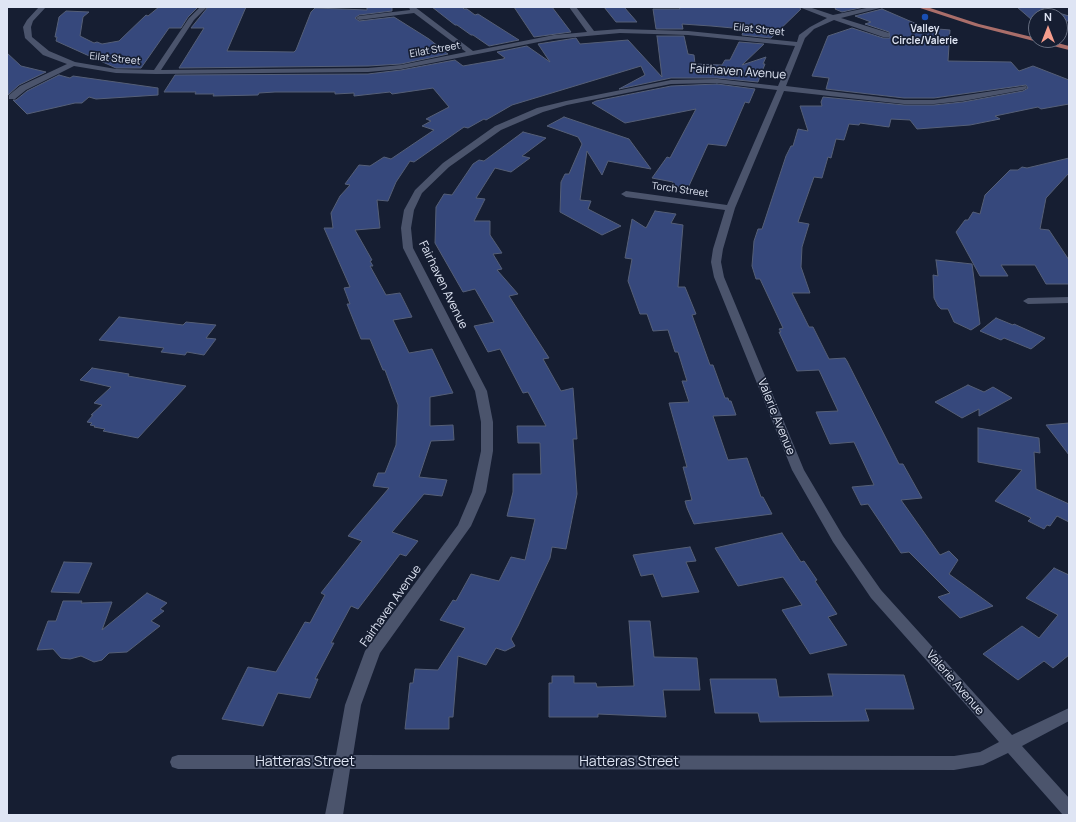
<!DOCTYPE html>
<style>
body{margin:0}
#map{position:relative;width:1076px;height:822px;overflow:hidden;background:#161e32;font-family:Manrope,sans-serif}
canvas{display:block}
.frame{position:absolute;inset:0;border:8px solid #dfe5f4;pointer-events:none}
.north{position:absolute;left:1028px;top:8px;width:40px;height:40px;box-sizing:border-box;background:#161e32;border:1px solid #666e80;border-radius:50%;rotate:0deg;font-size:11px;font-weight:700;line-height:16px;text-align:center;color:#dfe5f4}
.north::after{content:'';display:block;margin:auto;width:14px;height:18px;background:#f59d8d;clip-path:polygon(50% 0,100% 100%,50% 72%,0 100%)}
</style>
<div id="map">
<canvas width="1076" height="822"></canvas>
<div class="frame"></div>
<div class="north">N</div>
</div>
<script>
const context = document.querySelector('canvas').getContext('2d');
context.lineJoin = 'round';
function paint(path, color) { context.fillStyle = color; context.fill(path, 'evenodd'); }
const shape = rows => new Path2D(rows.map(r => 'M' + r).join(''));
function strokePath(path, color, width, dash) { context.strokeStyle = color; context.lineWidth = width; context.lineCap = dash ? 'butt' : 'round'; context.setLineDash(dash || []); context.stroke(path); }
function drawText(font, color, halo, rows, align = 'center') {
  context.font = font + ' Manrope,sans-serif'; context.lineWidth = 3.5; context.setLineDash([]); context.textBaseline = 'middle'; context.strokeStyle = halo; context.fillStyle = color; for (const [text, x, y, turn = 0] of rows) {
    context.save(); context.translate(x, y); context.rotate((+turn || 0) * Math.PI / 180); context.textAlign = isNaN(turn) ? turn : align; if (halo) context.strokeText(text, 0, 0); context.fillText(text, 0, 0); context.restore();
  }
}
const building = shape([
 [159,7,198,7,188,17,181,28,169,28,141,68,116,68,56,41,57,37,55,37,59,17,66,11,89,12,83,17,80,36,94,43,97,42,102,44,119,41,146,15,148,16,159,7],
 [208,7,246,7,227,51,294,52,296,50,311,12,315,8,367,10,367,7,392,7,392,11,359,15,355,18,359,21,394,17,429,39,448,54,401,64,368,66,179,68,204,28,191,28,208,7],
 [432,7,462,7,464,9,467,9,475,15,478,14,519,40,489,46,473,35,471,35,457,25,455,25,432,7],
 [514,7,552,7,571,32,534,37,514,7],
 [604,7,624,7,637,22,616,22,604,7],
 [679,7,798,7,801,9,771,38,742,35,744,29,711,26,682,24,683,29,656,29,653,9,680,9,679,7],
 [836,7,864,7,842,12,835,9,836,7],
 [1017,7,1038,7,1069,16,1069,21,1060,21,1060,16,1036,16,1035,21,1032,20,1017,7],
 [882,9,926,28,950,30,948,61,1011,62,1019,71,1033,66,1069,80,1069,104,1041,109,1038,107,995,116,1000,119,970,125,917,129,910,120,891,119,889,127,860,123,859,125,849,124,844,140,836,139,831,158,828,157,822,178,814,177,798,222,809,224,802,247,801,267,810,293,792,293,809,327,813,327,829,359,845,358,847,361,899,464,903,464,922,498,901,500,940,555,949,551,958,560,949,574,993,606,960,618,938,597,950,593,909,552,901,553,868,504,861,505,852,487,874,485,854,442,830,444,816,412,838,411,819,370,797,371,779,332,781,332,779,329,783,328,760,279,756,279,752,266,754,241,758,229,762,229,786,156,791,146,793,146,798,129,808,131,800,106,822,106,821,102,823,97,904,105,934,105,963,102,1023,91,1028,88,1026,85,934,98,904,98,826,89,829,78,812,76,828,36,852,28,883,38,890,38,889,32,865,24,871,22,855,16,882,9],
 [657,36,684,36,688,54,694,55,695,64,722,65,725,60,730,60,739,42,764,44,742,65,766,57,763,64,765,64,758,82,717,78,671,78,619,89,645,75,641,66,512,105,486,120,484,119,468,128,464,127,414,162,410,161,396,182,388,201,377,200,380,228,355,230,372,260,370,261,373,266,370,266,386,295,400,293,412,317,393,320,409,353,432,349,453,393,430,397,430,426,453,425,454,440,431,441,419,477,447,480,442,496,424,494,392,532,418,541,406,556,400,554,358,609,351,606,331,643,334,643,315,679,318,679,310,698,278,693,263,726,222,719,248,667,276,672,305,622,310,623,325,595,321,593,362,541,348,536,389,488,373,486,378,473,385,473,396,445,398,405,385,370,383,370,370,339,361,339,347,304,350,304,344,288,350,287,324,228,333,228,331,213,340,196,350,185,345,184,359,165,370,166,384,157,391,159,434,130,422,126,431,121,426,119,449,107,433,88,392,94,390,92,354,96,354,93,335,94,335,92,275,92,259,93,258,95,213,96,214,94,195,94,196,92,164,92,175,75,368,74,401,70,455,60,463,66,503,59,505,58,497,52,527,46,550,62,538,44,576,38,580,44,628,40,662,77,657,36],
 [7,53,21,66,46,72,19,85,8,95,7,53],
 [59,75,70,78,73,76,158,88,158,95,96,99,89,97,82,103,75,103,27,114,13,100,16,100,27,91,59,75],
 [717,84,755,89,749,103,745,102,726,146,708,144,688,188,671,186,673,182,652,178,667,157,670,158,696,109,625,123,592,103,596,101,671,86,717,84],
 [564,117,629,139,651,169,608,161,602,175,587,151,580,200,591,201,588,209,621,226,602,235,560,212,561,182,565,174,569,174,582,144,578,137,547,126,564,117],
 [523,132,546,138,522,156,530,158,511,172,495,168,476,198,485,199,474,221,490,221,490,235,502,253,493,254,502,269,497,270,518,294,509,296,549,358,543,359,561,391,573,388,577,439,573,439,577,494,566,549,552,547,550,558,518,626,511,639,515,646,505,651,496,648,486,665,458,656,453,717,449,717,449,729,405,729,410,683,413,683,415,669,438,670,465,628,440,620,453,600,456,601,471,574,499,581,511,557,525,560,535,519,507,516,513,492,513,474,541,474,540,443,518,443,517,426,546,426,528,392,523,393,500,349,488,352,474,326,494,322,475,289,463,292,435,243,436,207,444,194,452,195,473,164,479,160,484,161,523,132],
 [1069,158,1069,173,1046,198,1040,229,1049,230,1069,260,1069,284,1046,284,1035,265,1001,265,1008,276,980,276,956,232,965,220,968,220,973,212,980,214,985,195,1010,170,1018,170,1022,167,1027,168,1069,158],
 [655,211,676,214,671,223,683,225,678,287,685,287,696,314,692,315,710,365,713,365,725,398,728,398,729,401,731,401,736,415,713,416,728,460,747,458,761,497,763,497,772,514,694,524,687,508,685,501,692,500,683,467,687,467,669,403,689,402,682,381,687,381,678,352,675,352,668,330,653,331,647,314,640,314,628,281,632,259,625,258,632,219,646,228,655,211],
 [936,260,972,264,980,324,971,330,954,322,948,309,941,309,938,306,934,298,933,275,938,276,936,260],
 [119,317,183,325,186,322,216,325,206,338,216,339,204,355,187,352,185,355,161,352,164,348,99,340,119,317],
 [996,318,1013,325,1014,324,1045,338,1031,349,1004,338,1001,340,980,331,996,318],
 [92,368,129,374,128,376,168,383,186,386,138,438,103,431,105,429,94,427,95,426,90,425,92,423,87,422,93,415,91,415,102,405,94,403,111,387,80,380,92,368],
 [968,385,984,392,993,387,1012,398,979,416,979,409,962,418,935,402,968,385],
 [1069,423,1069,455,1046,425,1069,423],
 [978,428,1039,438,1040,453,1034,452,1036,489,1069,504,1069,522,1057,516,1050,526,1047,525,1044,529,1028,521,1031,518,995,501,1022,470,978,462,978,428],
 [782,533,801,562,804,561,817,580,815,581,837,614,828,617,847,645,810,654,782,610,802,605,783,577,738,586,715,548,782,533],
 [690,547,696,561,686,562,699,592,662,597,653,574,641,576,633,555,690,547],
 [64,562,92,563,79,593,51,592,64,562],
 [1054,568,1069,575,1069,655,1053,668,1044,661,1018,680,983,654,1022,626,1039,638,1058,615,1026,598,1054,568],
 [147,593,167,603,160,609,164,611,151,621,160,626,127,652,109,653,102,660,94,662,81,656,70,659,61,658,53,649,37,650,48,621,56,621,63,601,82,601,81,603,112,602,102,630,147,593],
 [629,621,650,621,654,657,697,658,700,690,663,690,666,717,598,714,598,717,549,717,549,683,552,683,552,676,574,676,574,683,596,683,597,687,634,686,629,621],
 [828,674,904,675,914,709,865,709,869,721,760,722,758,713,715,713,710,679,776,679,779,697,833,696,828,674]
]);
paint(building, '#36487c');
strokePath(building, '#555f77', 1);
paint(shape([
 [39,7,46,7,33,21,31,27,32,37,49,51,75,62,116,69,154,70,189,18,200,7,207,7,194,20,161,70,368,68,401,65,466,52,414,13,359,20,356,18,359,16,410,10,409,7,415,7,473,51,554,35,587,32,569,7,576,7,594,31,620,29,688,31,797,42,799,35,810,27,827,18,799,7,809,7,833,15,871,7,884,7,841,18,889,33,889,37,883,37,834,20,814,29,805,38,786,86,904,100,934,100,1026,86,1027,88,1023,90,963,101,934,104,904,104,784,91,735,208,723,249,721,262,724,277,804,470,843,536,881,590,1012,735,1069,708,1069,721,1022,746,1069,798,1069,815,1063,815,1008,753,983,765,954,770,350,769,343,815,325,815,334,769,178,769,172,767,170,762,172,757,178,755,336,755,345,705,365,651,458,525,472,492,481,451,481,422,475,391,403,248,401,228,404,210,415,190,443,163,495,126,537,108,566,101,671,80,717,79,778,86,795,46,688,35,620,33,554,39,401,69,368,72,156,74,116,73,74,66,26,90,15,99,9,99,9,95,20,86,67,64,43,55,25,38,23,27,27,20,39,7],
 [717,83,777,90,727,205,626,191,621,194,626,197,725,210,713,249,711,262,714,277,792,470,833,542,871,598,999,742,980,752,954,756,353,755,361,705,380,653,471,526,486,492,493,451,493,422,487,391,413,248,411,228,414,210,422,193,449,167,501,130,543,112,567,105,671,84,717,83],
 [1069,297,1069,303,1028,304,1023,301,1028,298,1069,297]
]), '#4b546c');
paint(shape([
 [917,7,927,7,979,24,1036,38,1036,40,1046,40,1069,46,1069,50,975,26,917,7]
]), '#aa6e6a');
for (const [x, y, r, color] of [
 [925,17,4,"#1a4fb4"]
]) { const dot = new Path2D(); dot.arc(x, y, r, 0, 2 * Math.PI); context.fillStyle = color; context.fill(dot); strokePath(dot, '#161e32', 1.5); }
drawText('bold 10px', '#dfe5f4', '#161e32', [
 ["Valley",925,29],
 ["Circle/Valerie",925,41]
]);
drawText('10px', '#dfe5f4', '#161e32', [
 ["Eilat Street",759,30,6],
 ["Eilat Street",435,50,-10],
 ["Eilat Street",115,59,6],
 ["Torch Street",680,190,8]
]);
drawText('12px', '#dfe5f4', '#161e32', [
 ["Fairhaven Avenue",738,72,4],
 ["Fairhaven Avenue",443,285,64],
 ["Valerie Avenue",776,417,68],
 ["Fairhaven Avenue",391,606,-55],
 ["Valerie Avenue",955,683,49]
]);
drawText('14px', '#dfe5f4', '#161e32', [
 ["Hatteras Street",305,762],
 ["Hatteras Street",629,762]
]);
</script>
